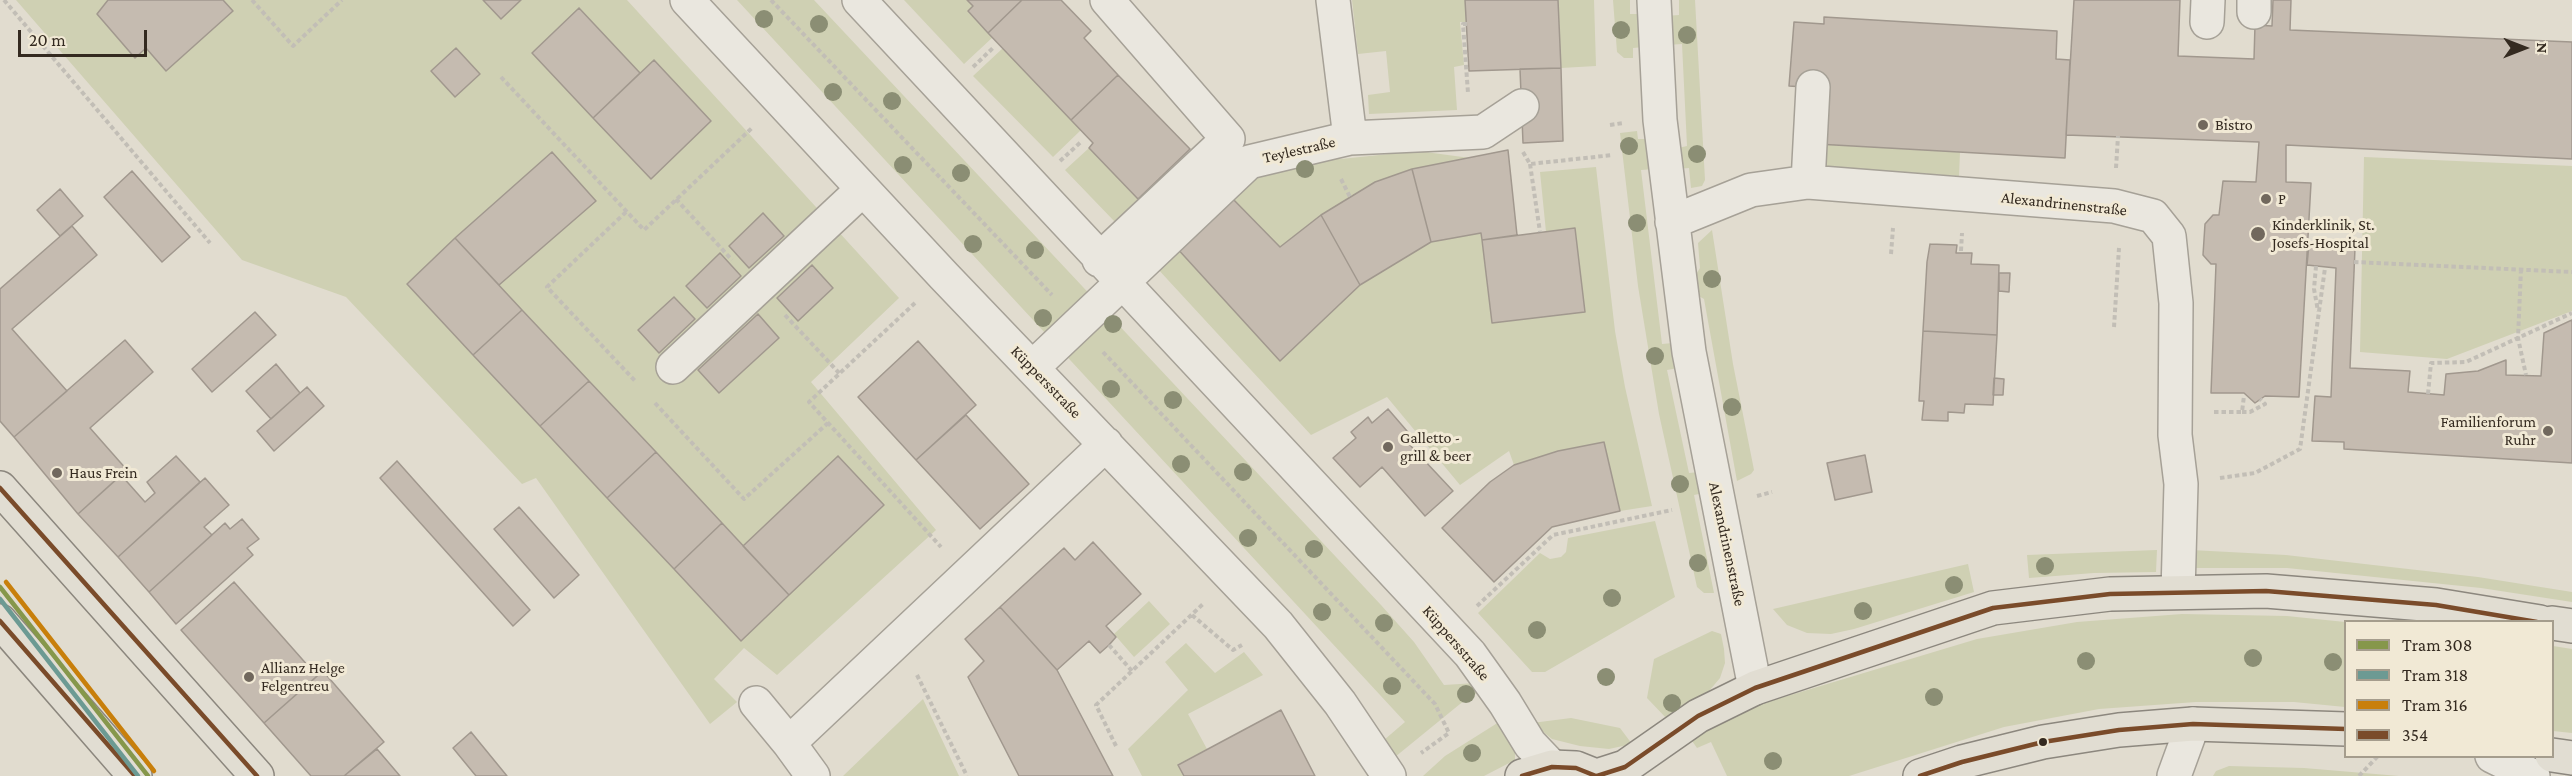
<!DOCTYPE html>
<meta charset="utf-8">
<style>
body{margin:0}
#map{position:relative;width:2572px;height:776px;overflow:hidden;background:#e1dccf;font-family:"Crimson Pro",serif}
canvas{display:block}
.legend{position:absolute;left:2344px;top:620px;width:210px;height:138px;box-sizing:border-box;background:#f1e9d5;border:2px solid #a59d8d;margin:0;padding:8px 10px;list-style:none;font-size:18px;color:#342a20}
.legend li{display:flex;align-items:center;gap:12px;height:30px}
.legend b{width:30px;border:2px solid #a59d8d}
.north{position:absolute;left:2494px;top:18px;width:60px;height:60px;-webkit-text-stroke:4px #f1e9d5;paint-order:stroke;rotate:90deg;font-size:16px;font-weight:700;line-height:24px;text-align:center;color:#342a20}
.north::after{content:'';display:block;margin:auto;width:21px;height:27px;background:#342a20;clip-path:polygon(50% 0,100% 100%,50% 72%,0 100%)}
.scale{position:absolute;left:18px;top:30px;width:129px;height:27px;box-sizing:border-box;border:3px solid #342a20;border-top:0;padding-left:8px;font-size:18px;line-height:21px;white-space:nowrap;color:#342a20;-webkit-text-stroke:4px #f1e9d5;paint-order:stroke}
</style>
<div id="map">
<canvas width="2572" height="776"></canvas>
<ul class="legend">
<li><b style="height:8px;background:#86974b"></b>Tram 308</li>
<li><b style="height:8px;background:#6c9a93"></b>Tram 318</li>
<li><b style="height:8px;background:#c87f0b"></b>Tram 316</li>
<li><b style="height:8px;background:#7a4b2a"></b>354</li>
</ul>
<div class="north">N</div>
<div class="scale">20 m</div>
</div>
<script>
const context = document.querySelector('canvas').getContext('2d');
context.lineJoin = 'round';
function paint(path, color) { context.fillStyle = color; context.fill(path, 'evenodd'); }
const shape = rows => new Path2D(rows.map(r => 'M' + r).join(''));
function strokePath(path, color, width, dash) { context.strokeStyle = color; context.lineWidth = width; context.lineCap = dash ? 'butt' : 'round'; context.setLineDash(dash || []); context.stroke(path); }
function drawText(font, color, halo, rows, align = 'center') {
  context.font = font + ' "Crimson Pro",serif'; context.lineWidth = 6; context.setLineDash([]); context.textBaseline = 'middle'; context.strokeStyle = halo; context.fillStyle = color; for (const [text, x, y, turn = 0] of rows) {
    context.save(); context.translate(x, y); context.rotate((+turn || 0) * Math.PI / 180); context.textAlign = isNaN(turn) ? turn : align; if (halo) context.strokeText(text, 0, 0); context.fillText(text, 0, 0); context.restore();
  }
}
paint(shape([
 [16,0,627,0,899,298,811,382,936,530,777,675,744,648,714,679,737,702,710,724,536,478,522,484,346,297,242,260],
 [737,0,814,0,1381,605,1414,642,1444,685,1476,683,1480,691,1460,704,1395,757,1384,740,1405,722],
 [904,0,967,0,973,6,968,12,993,37,964,64],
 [1352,0,1465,0,1467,22,1460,22,1464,65,1454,67,1457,110,1369,114,1368,95,1390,92,1386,51,1358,54],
 [1558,0,1594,0,1596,66,1561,68],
 [1613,0,1630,0,1630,14,1642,14,1644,47,1633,48,1633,58,1624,58,1617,52],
 [1679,0,1695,0,1705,180,1702,186,1691,188,1689,168,1677,169,1674,149,1687,146,1682,44,1667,45,1665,16,1679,15],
 [1003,48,1081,130,1053,157,973,76],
 [1637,131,1638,139,1651,139,1654,169,1641,170,1662,344,1673,343,1678,368,1667,370,1689,473,1699,472,1704,493,1694,495,1714,593,1704,593,1697,587,1659,414,1638,286,1620,133],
 [1817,144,1960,152,1959,176,1815,166],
 [1089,148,1138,199,1115,222,1065,170],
 [1418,151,1470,158,1412,169,1375,182,1321,215,1280,247,1230,196,1265,166,1305,159,1341,159],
 [2364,157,2572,166,2572,311,2447,359,2360,352],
 [1596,167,1615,331,1625,387,1652,506,1620,511,1604,442,1558,451,1514,465,1509,451,1460,485,1387,397,1311,435,1156,267,1175,246,1360,285,1431,242,1481,233,1492,323,1584,312,1546,232,1540,172],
 [1712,230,1733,364,1754,470,1751,474,1737,481,1704,299,1697,295,1695,276,1700,268,1698,243],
 [1655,521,1675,597,1545,672,1532,672,1478,613,1540,553,1550,559,1561,557,1566,552,1568,538],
 [2157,550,2156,572,2094,573,2029,578,2027,555],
 [2191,550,2286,555,2478,577,2572,592,2572,602,2481,588,2287,568,2191,568],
 [1968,564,1974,592,1854,629,1831,634,1807,633,1787,625,1773,609],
 [1149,601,1170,624,1134,657,1114,634],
 [2182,614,2287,616,2345,622,2345,707,2294,702,2196,702,2099,709,2004,727,1849,776,1727,776,1711,742,1697,748,1690,738,1734,712,1977,639,2077,622],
 [1712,631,1721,634,1724,649,1725,663,1720,678,1709,691,1668,720,1647,698,1654,659],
 [1186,643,1215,673,1244,652,1263,675,1188,714,1207,749,1178,764,1184,776,1142,776,1128,749,1188,690,1165,662],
 [2553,646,2572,649,2572,733,2553,731],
 [923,699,959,776,843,776],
 [1571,718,1620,728,1632,744,1609,749,1580,746,1552,739,1532,723],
 [1499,722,1515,751,1515,760,1484,776,1423,776,1445,756],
 [2229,766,2304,768,2399,776,2213,776,2216,771]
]), '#cfd0b3');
const building = shape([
 [108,0,223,0,233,11,166,71,146,48,135,58,97,14,108,0],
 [483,0,521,0,501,19,483,0],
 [967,0,1022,0,988,33,968,11,973,6,967,0],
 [1022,0,1061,0,1091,31,1084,38,1118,75,1071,120,988,33,1022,0],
 [1465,0,1558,0,1561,68,1469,71,1465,0],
 [2074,0,2180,0,2178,56,2254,59,2255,25,2272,26,2273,0,2291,0,2290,30,2572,42,2572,159,2286,145,2286,182,2311,183,2299,397,2265,396,2255,403,2244,393,2211,393,2216,264,2211,264,2203,255,2205,224,2213,215,2219,215,2223,181,2256,182,2259,142,2066,135,2074,0],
 [579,8,640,73,593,118,532,53,579,8],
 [1824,17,2057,31,2056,59,2070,60,2065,158,1817,144,1819,88,1789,86,1794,22,1824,24,1824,17],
 [456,48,480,74,455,97,431,71,456,48],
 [654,60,711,121,651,179,593,118,654,60],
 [1561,68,1563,141,1523,143,1520,69,1561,68],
 [1118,75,1190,149,1138,199,1089,148,1093,143,1071,120,1118,75],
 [1508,150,1517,235,1482,240,1481,233,1431,242,1412,169,1508,150],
 [552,152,596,201,499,285,455,238,552,152],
 [1412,169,1431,242,1360,285,1321,215,1375,182,1412,169],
 [132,171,190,237,162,262,104,197,132,171],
 [60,189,83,216,60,236,37,210,60,189],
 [1230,196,1280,247,1321,215,1360,285,1280,361,1175,246,1230,196],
 [763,213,784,236,749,268,729,246,763,213],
 [72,226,97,255,12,329,67,391,14,437,0,421,0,289,72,226],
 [1575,228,1585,312,1492,323,1482,240,1575,228],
 [455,238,522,310,473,355,407,284,455,238],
 [1930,244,1957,245,1956,253,1972,253,1971,264,1999,265,1997,335,1923,331,1927,262,1930,244],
 [2309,244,2355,248,2350,368,2410,371,2408,392,2444,395,2446,374,2478,371,2506,360,2506,375,2541,376,2544,333,2572,320,2572,463,2344,449,2344,442,2312,441,2315,396,2331,397,2336,268,2307,265,2309,244],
 [720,253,741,276,707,308,686,286,720,253],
 [812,265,833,288,798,321,777,298,812,265],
 [1999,273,2010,273,2009,292,1999,291,1999,273],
 [674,297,695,319,659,353,638,330,674,297],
 [522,310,589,381,540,426,473,355,522,310],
 [255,312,276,335,212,392,192,369,255,312],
 [758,314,779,338,719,393,698,370,758,314],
 [1923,331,1997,335,1993,405,1965,404,1964,413,1948,412,1948,421,1922,420,1924,401,1919,401,1923,331],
 [125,340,153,372,90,428,127,470,78,514,14,437,125,340],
 [918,341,976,405,916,460,858,397,918,341],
 [276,364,300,393,271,419,246,391,276,364],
 [1994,378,2004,379,2003,395,1993,395,1994,378],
 [589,381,656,452,607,498,540,426,589,381],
 [307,387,324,406,274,451,257,431,307,387],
 [1388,409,1413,438,1408,443,1453,491,1425,516,1382,467,1360,487,1333,458,1356,438,1351,432,1368,417,1372,423,1388,409],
 [966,415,1029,484,980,529,916,460,966,415],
 [1604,442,1620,511,1552,527,1494,582,1442,528,1490,482,1514,465,1558,451,1604,442],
 [656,452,722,523,674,569,607,498,656,452],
 [1865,455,1872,492,1835,500,1827,463,1865,455],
 [176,456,200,482,118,557,78,514,121,475,145,502,155,493,147,482,176,456],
 [838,456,884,505,789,595,743,546,838,456],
 [397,461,530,610,513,626,380,478,397,461],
 [205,478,229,505,204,527,212,535,149,592,118,557,205,478],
 [519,507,579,575,554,598,494,529,519,507],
 [242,519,259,539,247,548,253,555,176,624,149,592,225,523,230,529,242,519],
 [722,523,789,595,741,641,674,569,722,523],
 [1093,542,1141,594,1106,626,1116,637,1109,645,1100,653,1089,641,1057,670,1000,607,1064,548,1075,560,1093,542],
 [234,582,317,676,264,723,181,630,234,582],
 [1000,607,1057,670,1113,776,1019,776,968,677,984,661,965,639,1000,607],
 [323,671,384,742,344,776,311,776,264,723,323,671],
 [1281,710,1315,776,1184,776,1178,765,1281,710],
 [471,732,507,776,476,776,453,748,471,732],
 [377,749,400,776,344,776,377,749]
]);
paint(building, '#c5bbb0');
strokePath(building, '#a1988e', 1.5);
const minor = shape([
 [687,0,944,276,1278,625,1340,703,1389,776],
 [859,0,1470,654,1505,703,1530,744,1552,767],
 [1654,0,1660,120,1689,352,1755,688],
 [2254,12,2254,0],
 [2207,22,2208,0],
 [1350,138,1483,132,1522,106],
 [1808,182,1813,87],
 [1672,222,1751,190,1808,182,2114,206,2153,216,2169,236,2176,303,2175,435,2181,484,2178,592],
 [1099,260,1228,139,1107,0],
 [673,367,863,189],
 [1032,368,1249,162,1350,138,1333,0],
 [756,703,789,743,1106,444],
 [789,743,813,776],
 [2492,756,2533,776],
 [2174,776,2193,724]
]);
const major = shape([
 [0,488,257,776],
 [0,621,135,776],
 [2552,623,2572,626],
 [2552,755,2572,758],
 [1522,776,1552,767,1576,768,1596,776],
 [1597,776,1625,767,1698,716,1755,688,1993,608,2110,594,2266,591,2436,605,2540,622],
 [1920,776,1962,762,2043,742,2119,730,2193,724,2346,729]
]);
strokePath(minor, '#a6a197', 36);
strokePath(major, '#8c877e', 36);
strokePath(shape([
 [4,0,210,243],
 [252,0,293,46,342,0],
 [771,0,1052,295],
 [1467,24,1463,24,1468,93],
 [973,67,994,47],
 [501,77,644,230,753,127],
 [1610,125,1623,123],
 [1523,152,1530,164,1613,155],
 [1060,161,1082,141],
 [1530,164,1540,232],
 [2116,168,2118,136],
 [1341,179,1350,197],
 [676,199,732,260],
 [626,212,547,287,636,382],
 [1961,251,1962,233],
 [1891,254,1893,228],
 [2354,262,2572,272],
 [2316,266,2314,289,2318,311],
 [2521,269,2518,338,2526,375],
 [915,303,809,402,941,547],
 [785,315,840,374],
 [2114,327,2119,248],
 [1103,352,1435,704,1449,733,1421,753],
 [2428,394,2431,363,2466,362,2572,313],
 [655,403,744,499,828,423],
 [2214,412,2242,412,2244,396],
 [2242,412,2250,412,2265,404,2260,399],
 [2220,478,2255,473,2300,449,2325,268],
 [1757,496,1772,492],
 [1477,606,1553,535,1672,510],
 [1192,615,1233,650,1242,645],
 [1109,645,1132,671],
 [917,675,967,776],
 [1116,746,1096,705,1203,604],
 [2359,776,2378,756]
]), '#c2beb6', 4, [4.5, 3]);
strokePath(minor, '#eae7df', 33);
strokePath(major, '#e1ddd2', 33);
strokePath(shape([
 [0,488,257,776],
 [0,621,135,776],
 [1522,776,1552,767,1576,768,1596,776],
 [1597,776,1625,767,1698,716,1755,688,1993,608,2110,594,2266,591,2436,605,2537,622],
 [1920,776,1962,762,2043,742,2119,730,2193,724,2346,729]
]), '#7a4b2a', 4.5);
strokePath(shape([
 [0,587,148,776]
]), '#86974b', 4.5);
strokePath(shape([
 [0,599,138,776]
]), '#6c9a93', 4.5);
strokePath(shape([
 [6,582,154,771]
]), '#c87f0b', 4.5);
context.fillStyle = '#8b8e74';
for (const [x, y] of [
 [764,19],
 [819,24],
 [1621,30],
 [1687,35],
 [833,92],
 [892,101],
 [1629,146],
 [1697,154],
 [903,165],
 [1305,169],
 [961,173],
 [1637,223],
 [973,244],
 [1035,250],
 [1712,279],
 [1043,318],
 [1113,324],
 [1655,356],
 [1111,389],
 [1173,400],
 [1732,407],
 [1181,464],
 [1243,472],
 [1680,484],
 [1248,538],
 [1314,549],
 [1698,563],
 [2045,566],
 [1954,585],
 [1612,598],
 [1863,611],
 [1322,612],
 [1384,623],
 [1537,630],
 [2253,658],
 [2086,661],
 [2333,662],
 [1606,677],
 [1392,686],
 [1466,694],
 [1934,697],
 [1672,703],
 [1472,753],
 [1773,761]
]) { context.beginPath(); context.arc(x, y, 9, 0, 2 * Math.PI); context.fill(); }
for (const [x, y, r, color] of [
 [2203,125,6,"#71685d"],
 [2266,199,6,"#71685d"],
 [2258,234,8,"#71685d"],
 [2548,431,6,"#71685d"],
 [1388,447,6,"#71685d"],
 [57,473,6,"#71685d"],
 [249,677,6,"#71685d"],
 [2043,742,5,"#342a20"]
]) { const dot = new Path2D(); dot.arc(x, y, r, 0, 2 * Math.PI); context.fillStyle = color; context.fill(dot); strokePath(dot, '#f1e9d5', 2); }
drawText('16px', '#342a20', '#f1e9d5', [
 ["Bistro",2215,125],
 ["P",2278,199],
 ["Kinderklinik, St.",2272,225],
 ["Josefs-Hospital",2272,243],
 ["Familienforum",2536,422,"right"],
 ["Ruhr",2536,440,"right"],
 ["Galletto -",1400,438],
 ["grill & beer",1400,456],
 ["Haus Frein",69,473],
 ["Allianz Helge",261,668],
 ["Felgentreu",261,686]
], 'left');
drawText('16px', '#342a20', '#f1e9d5', [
 ["Teylestraße",1299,150,-13],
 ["Alexandrinenstraße",2064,204,6],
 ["Küppersstraße",1046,382,46],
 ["Alexandrinenstraße",1727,544,78],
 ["Küppersstraße",1456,643,49]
]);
</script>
